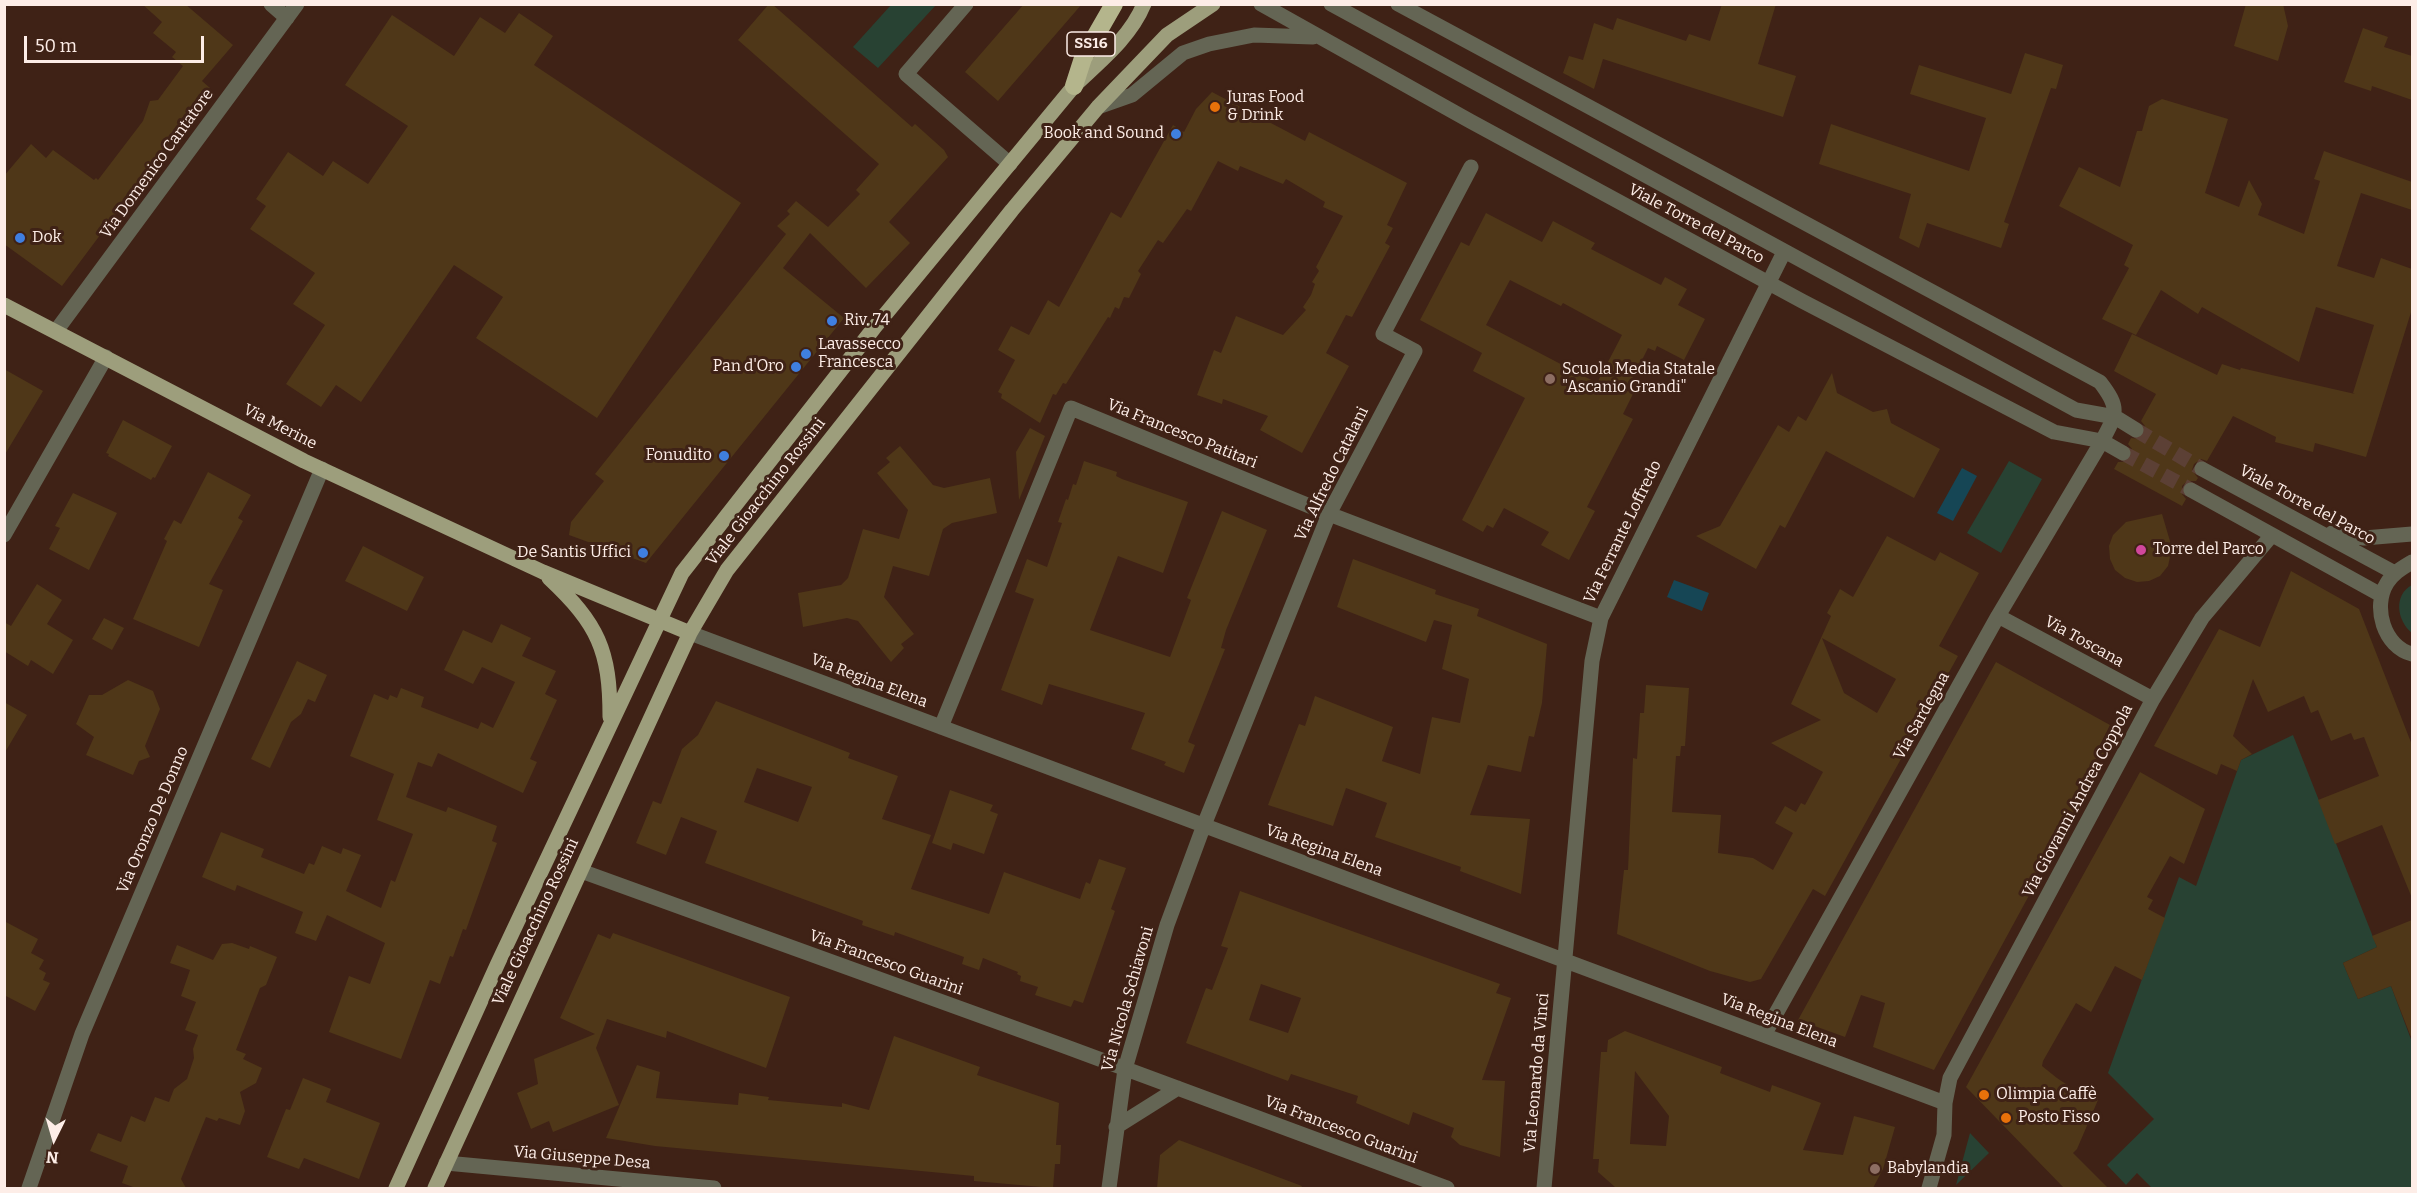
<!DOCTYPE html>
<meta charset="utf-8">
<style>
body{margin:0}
#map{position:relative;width:2417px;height:1193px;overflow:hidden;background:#3f2216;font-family:Bitter,serif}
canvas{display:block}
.frame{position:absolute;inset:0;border:6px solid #fdede7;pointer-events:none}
.north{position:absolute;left:24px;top:1109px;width:60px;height:60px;-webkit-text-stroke:4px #3f2216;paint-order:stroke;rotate:185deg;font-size:16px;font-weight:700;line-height:24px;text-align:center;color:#fdede7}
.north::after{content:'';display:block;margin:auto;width:21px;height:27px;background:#fdede7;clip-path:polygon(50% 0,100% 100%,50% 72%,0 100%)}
.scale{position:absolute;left:24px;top:36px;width:180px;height:27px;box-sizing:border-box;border:3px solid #fdede7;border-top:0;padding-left:8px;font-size:18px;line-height:21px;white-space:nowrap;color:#fdede7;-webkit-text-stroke:4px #3f2216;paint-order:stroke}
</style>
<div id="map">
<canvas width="2417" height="1193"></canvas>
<div class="frame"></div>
<div class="north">N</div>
<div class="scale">50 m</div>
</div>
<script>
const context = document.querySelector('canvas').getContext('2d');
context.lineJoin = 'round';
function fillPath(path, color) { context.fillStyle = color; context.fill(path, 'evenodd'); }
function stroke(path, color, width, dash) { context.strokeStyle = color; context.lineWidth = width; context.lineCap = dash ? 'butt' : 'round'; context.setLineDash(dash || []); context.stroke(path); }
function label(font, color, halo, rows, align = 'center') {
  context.font = font + ' Bitter,serif'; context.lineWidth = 6; context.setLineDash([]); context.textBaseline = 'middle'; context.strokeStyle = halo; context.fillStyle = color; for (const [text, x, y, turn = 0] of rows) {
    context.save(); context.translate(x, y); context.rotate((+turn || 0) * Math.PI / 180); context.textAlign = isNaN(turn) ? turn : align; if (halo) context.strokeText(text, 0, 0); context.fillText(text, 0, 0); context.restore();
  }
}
const green = new Path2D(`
 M891,5H936L878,68L853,47Z
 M2009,461L2042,479L2001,553L1967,533Z
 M2412,585V633C2397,621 2393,595 2412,585Z
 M2293,735L2377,947L2343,963L2358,999L2391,986L2412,1042V1188H2152L2137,1173L2126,1185L2107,1165L2154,1119L2108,1073L2179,877L2196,886L2241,760Z
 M1970,1133L1989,1153L1956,1185Z`);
const water = new Path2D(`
 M1962,468L1977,476L1953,521L1937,513Z
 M1674,580L1709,593L1702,611L1667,597Z`);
const building = new Path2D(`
 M142,4H185L233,45L202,81L210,88L62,286L4,244V176L31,144L46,158L53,150L94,180L96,178L98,180L143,121L150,101L158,100L183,66L172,57L176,52L153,33L162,22Z
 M769,4H772L912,127L915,124L944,150L948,157L889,222L910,243L866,288L810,233L783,268L844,318L646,563L569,535L571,522L604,481L595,474L786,234L777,226L790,214L787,211L796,201L828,227L860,194L856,190L879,164L738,40Z
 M1024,4H1082L998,101L965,72Z
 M1722,4H1776L1758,64L1796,76L1783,117L1603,59L1594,89L1563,73L1569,56L1583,60L1594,23L1613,30L1617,18L1686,41L1689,34L1710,41Z
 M2246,4H2283L2288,26L2278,61L2234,46Z
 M519,13L553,36L534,65L741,203L597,418L476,338L503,297L454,265L361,402L336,385L321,407L286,384L325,325L293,304L315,273L250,229L266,206L256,199L288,152L323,176L333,161L368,184L408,126L345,85L392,15L454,56L480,17L505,33Z
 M2363,28L2388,37L2384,47L2412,56V100L2372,86L2371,91L2344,82Z
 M2025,53L2063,65L2056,89L2051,88L2004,222L2009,224L2001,248L1927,223L1919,248L1899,238L1911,194L1819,164L1831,124L1969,171L1986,118L1910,94L1919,65L2011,94Z
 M1212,92L1305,141L1309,132L1407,183L1387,225L1393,228L1385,243L1390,246L1352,317L1346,315L1326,353L1349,366L1302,453L1260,430L1268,416L1223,399L1222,404L1197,395L1214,350L1221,353L1236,316L1283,335L1306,310L1303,307L1311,295L1315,284L1312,282L1319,271L1316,267L1343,216L1323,207L1325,202L1286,179L1283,184L1240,166L1238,171L1218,161L1191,211L1187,209L1163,243L1158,240L1138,271L1141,274L1129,298L1124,297L1119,309L1115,307L1110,318L1108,317L1066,384L1063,383L1056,395L1053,394L1040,423L1001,398L1002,394L998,392L1015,360L998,350L1011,326L1029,335L1048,300L1059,307L1111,212L1121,218L1173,125L1184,132L1196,109Z
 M2162,99L2228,119L2205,193L2239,207L2249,180L2262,204L2258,215L2304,234L2320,181L2314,179L2324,151L2412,182V210L2361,193L2337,266L2374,278L2381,258L2412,269V309L2366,457L2315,443L2313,452L2275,442L2276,437L2233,416L2207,461L2201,459L2194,464L2192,470L2198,478L2196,481H2187L2182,486V494L2186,499L2182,506L2114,469L2118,462H2127L2132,457V449L2128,444L2131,438L2140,439L2145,435V426L2141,421L2156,394L2114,371L2132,334L2217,375L2222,364L2240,370L2241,368L2355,394L2353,393L2374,325L2316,307L2299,362L2202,307L2198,314L2161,290L2136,335L2102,319L2129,268L2124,265L2133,245L2059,206L2079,167L2120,187L2137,131H2142L2149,106Z
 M1486,213L1542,242L1553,221L1595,243L1591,249L1661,285L1665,277L1687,289L1678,305L1705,319L1684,360L1657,346L1655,351L1648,348L1627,390L1633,394L1623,414L1633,419L1587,507L1595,511L1569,560L1541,545L1549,532L1504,508L1493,528L1487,525L1483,532L1462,520L1525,398L1473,371L1482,353L1420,320L1461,242L1469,246ZM1510,280L1561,306L1563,303L1622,335L1597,383L1486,325Z
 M4,369L43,391L4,456Z
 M1832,373L1837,393L1873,412L1887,409L1891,423L1940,449L1914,498L1826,451L1785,528L1780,525L1756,569L1696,536L1720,526L1778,425L1789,432L1798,416L1806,421Z
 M123,420L172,446L155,478L153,477L151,480L108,456L109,454L106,453Z
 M1030,428L1045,436L1019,500L1016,452Z
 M900,446L933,485L944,488L990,478L997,513L952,523L943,529L929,576L893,566L884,597L914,634L901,644L904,648L891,662L858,621L847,618L803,627L798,593L841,585L848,578L863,529L899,539L908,510L877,473L890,462L886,458Z
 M1084,461L1117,472L1116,476L1122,479L1188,502L1163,573L1118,556L1090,630L1170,657L1191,600L1187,598L1222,511L1267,530L1226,630L1221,648L1225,649L1188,742L1195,745L1184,773L1164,765L1166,762L1131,749L1145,713L1049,684L1042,705L1001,690L1034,599L1015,592L1027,559L1047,567L1062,523L1058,522L1066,499L1068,500L1073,484L1076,485Z
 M208,472L251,495L238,518L243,521L209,584L223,590L199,647L133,619L167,541L164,539L174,520L181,524Z
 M73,493L117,513L89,570L49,549L60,528L55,526Z
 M2162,514L2172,548L2168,566L2160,576L2149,581L2137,582L2125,578L2115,570L2110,559L2109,546L2113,535L2126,522Z
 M1887,536L1935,561L1940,552L1979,573L1939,646L1958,656L1825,896L1813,889L1761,979L1750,982L1710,971L1617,934L1624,870H1628L1633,758L1637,759L1640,713H1644L1646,685L1689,688L1685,746H1681L1680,756H1676L1672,812L1721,815L1718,853L1753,858L1773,870L1793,833L1775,823L1785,806L1796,812L1801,803L1805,805L1823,772L1771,743L1821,720L1791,704L1831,616L1827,613L1840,589L1853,597ZM1822,638L1896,679L1877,713L1844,693Z
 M363,546L424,577L407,611L345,581Z
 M1353,559L1436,590L1435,594L1479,609L1477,616L1547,644L1542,703L1534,737L1529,736L1521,772L1488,765L1470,815L1530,819L1521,894L1460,871L1461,867L1375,837L1387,803L1346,788L1333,826L1268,805L1299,724L1305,726L1315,696L1393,727L1382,761L1420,774L1432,717L1460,723L1469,679L1442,669L1452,625L1434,620L1426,642L1337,607Z
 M2291,571L2359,609L2412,745V898L2382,825L2335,844L2318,800L2379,776L2364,737L2354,740L2351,733L2331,741L2318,710L2311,713L2304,696L2268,712L2253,679L2233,736L2252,754L2241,760L2237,771L2221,764L2217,775L2154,746L2219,629L2260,647Z
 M37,584L62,600L47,624L73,640L53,674L31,660L28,666L4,651V622L11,626Z
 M104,618L124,628L112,650L92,639Z
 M501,624L531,638L522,656L556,671L545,694L557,700L530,759L537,762L523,793L438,753L432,767L418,762L406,797L446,812L448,807L497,826L492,841L497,843L466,930L463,929L453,957L450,956L440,984L430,980L401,1059L329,1032L349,976L370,984L385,943L327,915L316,941L295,933L303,912L237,885L235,891L202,877L221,832L264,849L261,857L304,874L309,863L314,865L322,846L341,854L343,848L361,855L346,891L381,908L391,880L395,882L413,834L377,820L394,774L350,756L374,694L388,700L390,695L397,698L401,688L424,697L421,707L478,729L481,722L493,728L515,682L482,667L473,684L444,670L463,630L492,643Z
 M297,661L327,675L315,702L308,699L301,714L291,722L270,768L251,759Z
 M1996,662L2110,725L2098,749L2106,754L1934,1070L1873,1047L1885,1003L1861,995L1845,1037L1798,1020Z
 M128,680L153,691L160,709L145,746L150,757L139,761L133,775L86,755L94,737L76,724L89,695H102Z
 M716,701L850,753L848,758L898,776L882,819L931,835L911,889L989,914L1004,872L1080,899L1086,882L1090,884L1099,859L1126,868L1111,909L1115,911L1083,1003L1074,1000L1071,1007L1035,995L1038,987L1020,981L1021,976L1017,974L1018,972L983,958L979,970L962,964L964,957L895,932L894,936L862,925L863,921L705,863L717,831L681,817L666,855L636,843L653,801L661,804L682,749L698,735ZM757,768L812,787L798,822L744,802Z
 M4,702L27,715L4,754Z
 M2140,772L2205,809L2184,864L2170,856L2147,897L2153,900L2148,909L2165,918L2142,980L2115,966L2091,1012L2076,1003L2043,1061L2042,1066L2057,1078L2081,1094L2083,1092L2098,1100L2077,1149L2073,1153L2108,1188H2064L1966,1087Z
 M950,790L993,805L990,811L998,814L984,854L953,843L951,850L932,843Z
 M1240,891L1500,984L1496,993L1511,998L1482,1080L1505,1081L1500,1157L1460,1145L1451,1137L1454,1128L1413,1112L1409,1125L1356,1103L1358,1096L1291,1074L1288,1081L1186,1043L1206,988L1212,990L1228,948L1221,946ZM1261,984L1301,998L1288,1033L1249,1020Z
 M2412,920V1037H2411L2391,986L2358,999L2343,963L2377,947L2372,936Z
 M4,921L38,939L31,953L44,960L39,969L46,973L43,980L50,983L35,1011L4,995Z
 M613,933L790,997L766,1068L667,1031L666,1038L607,1019L596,1048L619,1105L553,1132L549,1121L531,1129L517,1093L538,1084L534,1059L595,1034L560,1018L598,934L610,939Z
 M232,943L249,949L250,946L277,957L266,985L260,988L236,1050L246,1054L243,1059L262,1068L256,1083L240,1092L245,1111L240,1125L219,1118L217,1121L206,1117L181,1179L186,1188H136L122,1183L128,1166L90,1151L98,1133L121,1142L131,1116L145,1122L155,1097L169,1102L174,1089L187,1079L194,1058L193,1049L198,1035L185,1030L196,1002L181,996L190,970L170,963L177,945L213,960L222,944Z
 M1625,1031L1722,1067L1720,1073L1770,1092L1772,1085L1821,1103L1803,1150L1843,1155L1854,1116L1895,1127L1883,1169L1873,1188L1615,1187L1598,1172L1599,1159H1593L1601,1052H1607L1608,1040ZM1635,1071L1669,1116L1666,1146L1630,1144Z
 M894,1036L980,1067L977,1075L1059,1103L1056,1145H1061L1060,1164H1055L1053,1188L974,1181V1176L655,1146L606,1138L637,1065L660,1072L656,1098L738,1105L739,1093L769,1097L768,1100L842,1107V1103L869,1110Z
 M303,1078L331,1089L326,1102L380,1123L359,1179L304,1158L299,1169L267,1157L286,1109L290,1110Z
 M1179,1140L1302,1186L1301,1188H1157L1160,1155Z`);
const minorTunnel = new Path2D(`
 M2136,430L2202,469
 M2123,453L2191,490`);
const minor = new Path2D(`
 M271,4L287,18
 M966,4L906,74L1010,164
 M1261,4L1470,121L1802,301L2054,432L2102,441L2123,453
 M1331,4L2076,410L2115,417L2136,430
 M1398,4L2100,382C2120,408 2117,413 2102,441L1998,616L1764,1035
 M1098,107L1132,95L1183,53L1209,44L1254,35L1313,37
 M56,331L297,4
 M2202,469L2395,573
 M2191,490L2381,595
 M2332,533L2364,538L2412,534
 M4,535L106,357
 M2412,562C2402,568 2393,573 2387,583C2372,607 2384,647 2412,654
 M1998,616L2153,699
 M690,633L1945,1103
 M941,727L1071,408L1329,514L1601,618
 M581,871L1064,1046L1447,1188
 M1116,1127L1178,1088
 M446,1163L714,1188
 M29,1188L82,1034L322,469
 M1109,1188L1125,1069L1167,925L1204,825L1329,514L1415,351L1383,334L1471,167
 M1544,1188L1592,661L1601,618L1784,252
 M1929,1188L1944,1135L1945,1103L1950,1078L2153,699L2202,618L2272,535`);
const major = new Path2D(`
 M4,305L304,461L543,572L690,633
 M549,578C598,624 610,650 610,717
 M396,1188L498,963L682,573L874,328L1074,86C1099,62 1130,38 1144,4
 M435,1188L671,674L690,633L727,570L1012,210L1098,107L1167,35L1213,4`);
const highway = new Path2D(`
 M1074,86L1083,58L1114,4`);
const markers = [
 [1215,107,6,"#e8710a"],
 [1176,134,6,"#3f7fe0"],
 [20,238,6,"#3f7fe0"],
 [832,321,6,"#3f7fe0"],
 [806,354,6,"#3f7fe0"],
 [796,367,6,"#3f7fe0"],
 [1550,379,6,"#8d6e63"],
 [724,456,6,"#3f7fe0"],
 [2141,550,6,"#d1479c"],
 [643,553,6,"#3f7fe0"],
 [1984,1095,6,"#e8710a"],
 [2006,1118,6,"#e8710a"],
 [1875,1169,6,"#8d6e63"]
];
const shields = [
 [1091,44,48]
];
const shieldNames = [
 ["SS16",1091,44]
];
const poiNames = [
 ["Juras Food",1227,98],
 ["& Drink",1227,116],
 ["Book and Sound",1164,134,"right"],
 ["Dok",32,238],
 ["Riv. 74",844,321],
 ["Lavassecco",818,345],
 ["Francesca",818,363],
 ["Pan d'Oro",784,367,"right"],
 ["Scuola Media Statale",1562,370],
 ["\"Ascanio Grandi\"",1562,388],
 ["Fonudito",712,456,"right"],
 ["Torre del Parco",2153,550],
 ["De Santis Uffici",631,553,"right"],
 ["Olimpia Caffè",1996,1095],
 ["Posto Fisso",2018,1118],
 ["Babylandia",1887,1169]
];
const streetNames = [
 ["Via Domenico Cantatore",157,164,-54],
 ["Viale Torre del Parco",1696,224,28],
 ["Via Merine",280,427,27],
 ["Via Francesco Patitari",1182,434,22],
 ["Via Alfredo Catalani",1332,474,-64],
 ["Viale Gioacchino Rossini",766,492,-52],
 ["Viale Torre del Parco",2307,505,28],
 ["Via Ferrante Loffredo",1623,532,-64],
 ["Via Toscana",2084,642,29],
 ["Via Regina Elena",869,681,21],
 ["Via Sardegna",1922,716,-61],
 ["Via Giovanni Andrea Coppola",2078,801,-62],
 ["Via Oronzo De Donno",153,820,-67],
 ["Via Regina Elena",1324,851,20],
 ["Viale Gioacchino Rossini",536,922,-65],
 ["Via Francesco Guarini",886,963,20],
 ["Via Nicola Schiavoni",1128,999,-74],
 ["Via Regina Elena",1779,1021,21],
 ["Via Leonardo da Vinci",1537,1073,-85],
 ["Via Francesco Guarini",1341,1130,21],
 ["Via Giuseppe Desa",582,1158,5]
];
fillPath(green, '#284233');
fillPath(water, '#164655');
fillPath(building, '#4f3718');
stroke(minorTunnel, '#5c4035', 15, [15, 8]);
stroke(minor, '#646554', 15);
stroke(major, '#9d9e7c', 15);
stroke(highway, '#b4b58c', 18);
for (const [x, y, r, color] of markers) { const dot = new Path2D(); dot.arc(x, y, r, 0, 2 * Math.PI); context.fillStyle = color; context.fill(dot); stroke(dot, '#3f2216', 2); }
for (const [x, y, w] of shields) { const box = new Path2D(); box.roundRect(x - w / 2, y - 12, w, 24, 4.5); context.fillStyle = '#3f2216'; context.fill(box); stroke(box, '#fdede7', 1.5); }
label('bold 15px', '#fdede7', null, shieldNames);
label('16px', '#fdede7', '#3f2216', poiNames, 'left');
label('16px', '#fdede7', '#3f2216', streetNames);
</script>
